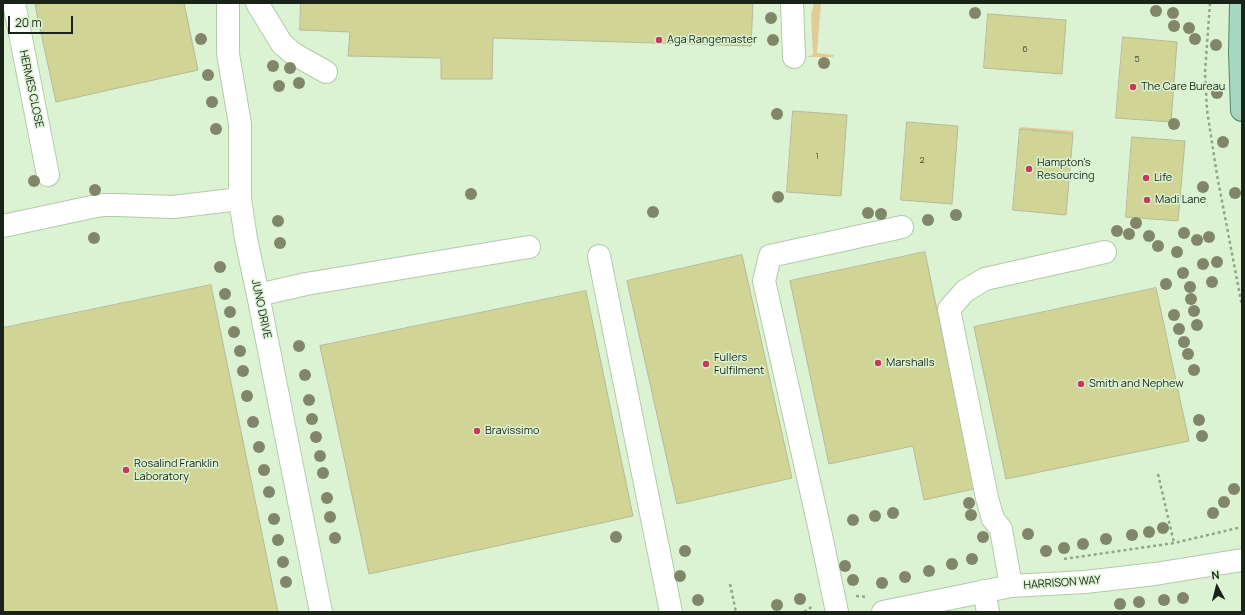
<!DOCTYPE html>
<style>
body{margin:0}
#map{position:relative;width:1245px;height:615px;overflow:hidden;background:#dbf3d3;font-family:Manrope,sans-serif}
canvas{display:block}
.frame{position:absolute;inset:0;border:4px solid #1a2317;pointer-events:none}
.north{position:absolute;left:1197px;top:567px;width:40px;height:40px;-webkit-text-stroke:3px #dbf3d3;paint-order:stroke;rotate:353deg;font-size:11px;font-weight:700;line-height:16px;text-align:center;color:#1a2317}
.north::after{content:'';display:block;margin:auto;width:14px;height:18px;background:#1a2317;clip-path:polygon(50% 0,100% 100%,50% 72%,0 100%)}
.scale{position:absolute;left:8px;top:16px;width:65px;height:18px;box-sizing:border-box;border:2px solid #1a2317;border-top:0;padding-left:5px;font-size:12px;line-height:14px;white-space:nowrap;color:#1a2317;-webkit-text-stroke:3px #dbf3d3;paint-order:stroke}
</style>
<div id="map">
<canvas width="1245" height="615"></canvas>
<div class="frame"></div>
<div class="north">N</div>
<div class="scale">20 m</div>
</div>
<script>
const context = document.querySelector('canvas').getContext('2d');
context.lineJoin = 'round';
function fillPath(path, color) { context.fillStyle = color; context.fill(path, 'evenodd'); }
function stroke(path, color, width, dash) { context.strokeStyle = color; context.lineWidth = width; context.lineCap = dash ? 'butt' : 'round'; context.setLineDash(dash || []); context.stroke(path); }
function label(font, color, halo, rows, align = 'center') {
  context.font = font + ' Manrope,sans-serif'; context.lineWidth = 3; context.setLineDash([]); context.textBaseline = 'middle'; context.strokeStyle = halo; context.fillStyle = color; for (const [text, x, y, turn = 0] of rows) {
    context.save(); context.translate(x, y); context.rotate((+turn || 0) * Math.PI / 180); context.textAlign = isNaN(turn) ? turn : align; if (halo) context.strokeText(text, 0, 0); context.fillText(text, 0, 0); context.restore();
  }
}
const green = new Path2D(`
 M814,3H821L817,53L834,55L833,57H806L813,55L811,15Z
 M1020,127L1074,131L1073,134L1020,129Z`);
const building = new Path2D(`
 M43,3H184L198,70L56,102L35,5Z
 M301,3H753L751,46L493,38L492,79H441V58L348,56L350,32L300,30Z
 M988,14L1066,20L1062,74L984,68Z
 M1123,37L1177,42L1171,122L1116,118Z
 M793,111L847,115L841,196L787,192Z
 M907,122L958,126L952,204L901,200Z
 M1020,129L1073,134L1066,215L1013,210Z
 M1132,137L1185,141L1178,221L1126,217Z
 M925,252L974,489L924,500L913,446L829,464L790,281Z
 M742,255L792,478L677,504L627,281Z
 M211,285L278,612H3V328Z
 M1156,288L1189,441L1006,479L974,327Z
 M586,291L633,516L369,574L320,346Z`);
const path = new Path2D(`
 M1210,3L1205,72L1207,110L1217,175L1242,306
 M1158,474L1174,543
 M1064,559L1174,543L1242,527
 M730,584L736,612
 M856,596L867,597
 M804,612L813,606`);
const minor = new Path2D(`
 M14,3L48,175
 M228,3V54L240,124V199L246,239L258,295L321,612
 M257,3L282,44L294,54L326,72
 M792,3L794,57
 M3,226L87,208L103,205H117L173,207L240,199
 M599,256L671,612
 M258,295L306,284L529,247
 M1011,586L1001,529L993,519L987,498L949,309L965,291L985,279L1105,252
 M984,591L988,612
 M837,612L819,526L764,281L770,256L902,227
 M883,612L1011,586L1085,582L1155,574L1242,560`);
const major = new Path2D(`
 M1241,3L1240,52L1242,110`);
const trees = [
 [1156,11],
 [975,13],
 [1173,13],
 [771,18],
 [1174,26],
 [1189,28],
 [201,39],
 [1195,39],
 [773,40],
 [1216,45],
 [824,63],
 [273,66],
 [290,68],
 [208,75],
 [299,83],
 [279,86],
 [1217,93],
 [212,102],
 [777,114],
 [1174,124],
 [216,129],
 [1223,142],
 [34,181],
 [1203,187],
 [95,190],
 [1235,193],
 [471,194],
 [778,197],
 [653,212],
 [868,213],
 [881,214],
 [956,215],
 [928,220],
 [278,221],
 [1136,223],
 [1117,231],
 [1184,233],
 [1129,234],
 [1149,236],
 [1209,237],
 [94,238],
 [1197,240],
 [280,243],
 [1158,246],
 [1177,252],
 [1217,262],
 [1203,264],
 [220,267],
 [1183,273],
 [1212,282],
 [1166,284],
 [1190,287],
 [225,294],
 [1191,299],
 [1194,311],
 [230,312],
 [1174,315],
 [1197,325],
 [1179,329],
 [234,332],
 [1184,342],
 [299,346],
 [240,351],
 [1188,354],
 [1194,370],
 [243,371],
 [305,375],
 [247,396],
 [309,400],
 [312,419],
 [1199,420],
 [253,422],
 [1202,436],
 [316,437],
 [259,447],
 [320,456],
 [264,470],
 [323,473],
 [1234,489],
 [269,492],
 [327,498],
 [1224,502],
 [969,503],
 [893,513],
 [1213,513],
 [971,515],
 [875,516],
 [330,517],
 [274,519],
 [853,520],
 [1163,528],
 [1149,532],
 [1028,534],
 [1132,535],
 [616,537],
 [983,537],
 [335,538],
 [1106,539],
 [278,540],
 [1083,544],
 [1064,548],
 [685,551],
 [1046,551],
 [972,559],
 [283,562],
 [952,564],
 [845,566],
 [929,571],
 [680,576],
 [905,577],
 [853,580],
 [286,582],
 [882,583],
 [1183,598],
 [800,599],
 [698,600],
 [1164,600],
 [1139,602],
 [1120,604],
 [777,605]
];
const markers = [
 [659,40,4,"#c8395b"],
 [1133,87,4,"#c8395b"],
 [1029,169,4,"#c8395b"],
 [1146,178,4,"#c8395b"],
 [1147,200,4,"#c8395b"],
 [878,363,4,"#c8395b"],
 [706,364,4,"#c8395b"],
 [1081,384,4,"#c8395b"],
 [477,431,4,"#c8395b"],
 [126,470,4,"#c8395b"]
];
const numberNames = [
 ["6",1025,49],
 ["5",1137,59],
 ["1",817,156],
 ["2",922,160]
];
const poiNames = [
 ["Aga Rangemaster",667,40],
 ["The Care Bureau",1141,87],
 ["Hampton's",1037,163],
 ["Resourcing",1037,176],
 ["Life",1154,178],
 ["Madi Lane",1155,200],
 ["Fullers",714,358],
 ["Fulfilment",714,371],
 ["Marshalls",886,363],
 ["Smith and Nephew",1089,384],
 ["Bravissimo",485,431],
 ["Rosalind Franklin",134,464],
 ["Laboratory",134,477]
];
const streetNames = [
 ["HERMES CLOSE",31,89,78],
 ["JUNO DRIVE",261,309,78],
 ["HARRISON WAY",1062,583,-4]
];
fillPath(green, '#e2cb97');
fillPath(building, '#d0d595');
stroke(building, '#b6ba96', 1);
stroke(minor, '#b3caab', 24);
stroke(major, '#51876b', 24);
stroke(path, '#92a48b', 2.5, [3, 3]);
stroke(minor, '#fff', 22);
stroke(major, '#a8d7c1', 22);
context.fillStyle = '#828669';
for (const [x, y] of trees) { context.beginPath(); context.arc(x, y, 6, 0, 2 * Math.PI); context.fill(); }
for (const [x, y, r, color] of markers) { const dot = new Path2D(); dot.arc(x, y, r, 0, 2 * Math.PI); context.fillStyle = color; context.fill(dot); stroke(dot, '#dbf3d3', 1.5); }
label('9px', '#485036', null, numberNames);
label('11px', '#1a2317', '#dbf3d3', poiNames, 'left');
label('11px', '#1a2317', '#dbf3d3', streetNames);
</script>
